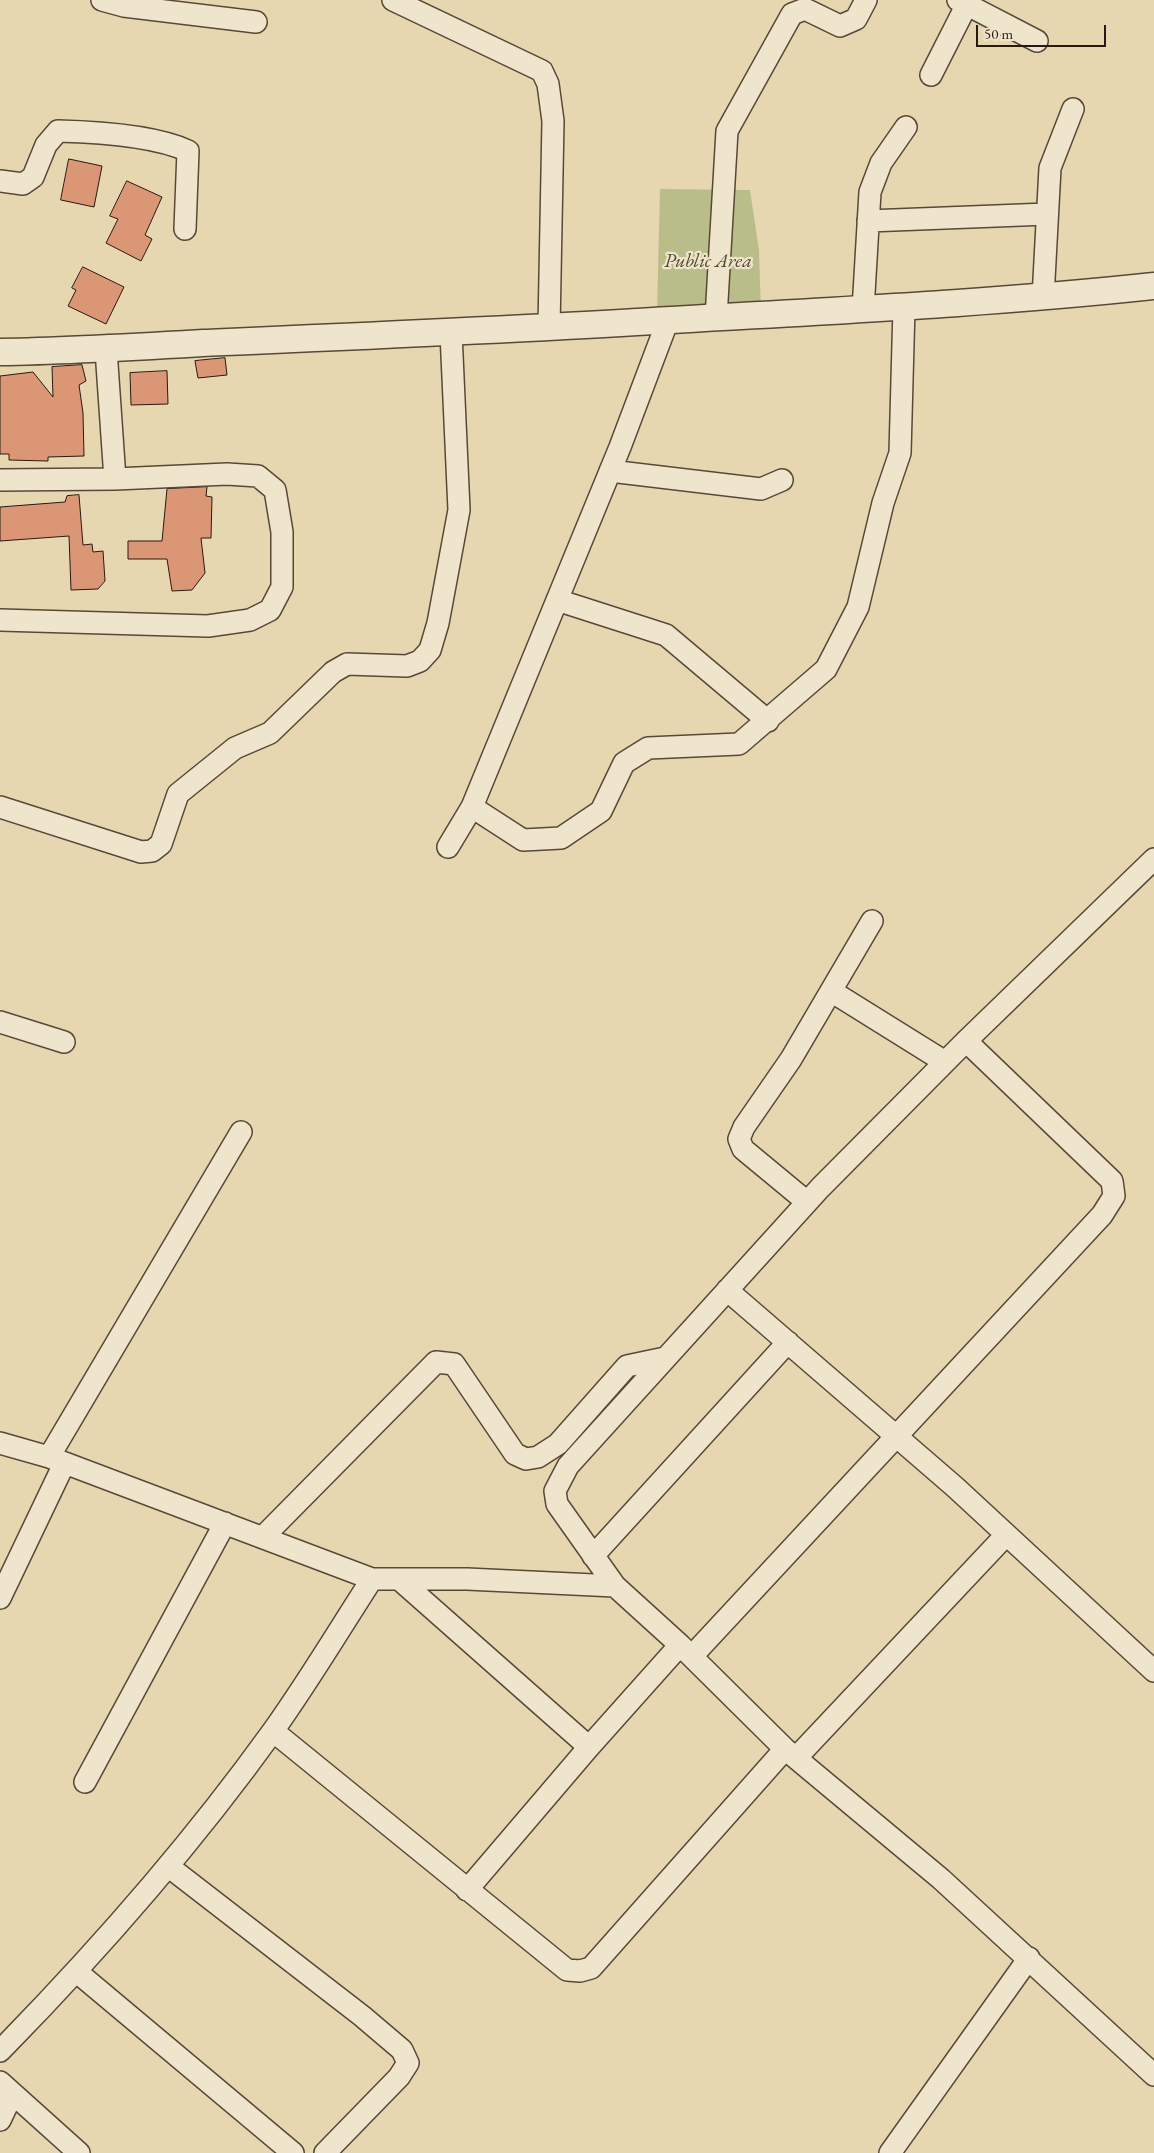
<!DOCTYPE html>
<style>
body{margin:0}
#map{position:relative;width:1154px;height:2153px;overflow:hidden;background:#e7d7b1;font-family:"EB Garamond",serif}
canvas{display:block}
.scale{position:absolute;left:976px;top:25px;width:130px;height:22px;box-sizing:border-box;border:2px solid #291910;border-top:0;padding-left:6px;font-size:15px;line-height:18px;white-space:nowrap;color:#291910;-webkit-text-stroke:4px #efe5cc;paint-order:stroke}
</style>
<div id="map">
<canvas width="1154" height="2153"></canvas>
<div class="scale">50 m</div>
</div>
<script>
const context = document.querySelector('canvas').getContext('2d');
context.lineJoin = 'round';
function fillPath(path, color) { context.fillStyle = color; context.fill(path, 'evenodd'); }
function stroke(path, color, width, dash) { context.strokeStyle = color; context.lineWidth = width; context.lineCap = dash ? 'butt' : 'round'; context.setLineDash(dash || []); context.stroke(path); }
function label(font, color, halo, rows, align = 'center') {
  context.font = font + ' "EB Garamond",serif'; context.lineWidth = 4.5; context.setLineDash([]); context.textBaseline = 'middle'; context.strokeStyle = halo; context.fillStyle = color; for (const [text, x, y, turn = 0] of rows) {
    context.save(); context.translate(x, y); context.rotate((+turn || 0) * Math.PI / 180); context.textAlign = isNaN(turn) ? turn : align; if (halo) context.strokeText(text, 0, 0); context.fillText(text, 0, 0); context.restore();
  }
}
const green = new Path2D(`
 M660,189L750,190L759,250L761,313H657Z`);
const building = new Path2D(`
 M69,159L102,166L94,207L61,200Z
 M127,181L162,197L145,235L152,239L141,261L106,243L118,219L110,216Z
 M83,267L124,287L106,324L68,306L76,290L72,288Z
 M225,358L227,375L198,378L195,361Z
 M82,365L86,381L79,385L83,413L84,456L48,457V461L9,460V454H0V376L33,372L53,397L52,367Z
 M167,371L168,404L131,405L130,373Z
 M207,487L206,496L212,497L211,538H201L205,573L192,590L172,591L167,559H128V541H162L167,489Z
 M79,495L83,545L92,544L93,552L103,551L105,581L98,589L71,590L69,536L0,541V507L65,502L67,496Z`);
const minor = new Path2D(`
 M102,0L124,6L256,22
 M393,0L542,71L548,84L553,121L549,327
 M958,0L1037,41
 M931,75L967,4
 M0,181L23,184L33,177L46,145L58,131C96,132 154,135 188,151L185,229
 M868,221L1047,214
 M1043,298L1050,168L1073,109
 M863,310L870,192L881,163L906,127
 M716,318L727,131L792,14L805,9L840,26L856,19L866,0
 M106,350L115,479
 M610,471L761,489L782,480
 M0,480L115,479L227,474L258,476L275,490L282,532V587L270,610L250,620L208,626L0,620
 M557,600L666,635L768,721
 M0,807L141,852L152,851L161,844L178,794L235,748L270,733L333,672L347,664L407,666L420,661L430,650L438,623L459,510L451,333
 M472,807L523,840L561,838L601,811L624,763L648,748L739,744L826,669L858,607L883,503L900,453L904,307
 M448,847L472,807L620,447L668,320
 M1154,859L966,1041L820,1188L568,1466L555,1491L557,1504L615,1586L680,1645L785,1749L941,1879L1154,2075
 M831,991L945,1062
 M0,1022L64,1042
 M807,1202L743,1149L739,1139L744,1127L791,1059L872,921
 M727,1290L955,1487L1154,1671
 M0,1443L49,1457L372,1579H467L615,1586
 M49,1457L241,1132
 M263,1537L436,1362L454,1364L515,1454L526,1459L538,1457L558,1444L627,1366L665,1358
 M593,1556L788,1342
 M400,1580L589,1747
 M0,1598L64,1464
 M692,1656L1102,1215L1114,1196L1112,1181L966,1041
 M273,1731L567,1970L580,1971L591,1968L785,1749
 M796,1758L1006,1535
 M85,1782L225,1523
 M168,1866L362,2016L402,2050L408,2063L399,2077L325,2153
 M467,1890L589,1747L680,1645
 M77,1972L293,2153
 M0,2051C97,1952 191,1845 273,1731C308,1682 339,1630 372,1579
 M0,2082L79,2153
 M0,2120L12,2095
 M890,2153L1029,1958`);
const tertiary = new Path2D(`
 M0,352C68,351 135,347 203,343C342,337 482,331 621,323C799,312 977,305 1154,286`);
const parkNames = [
 ["Public Area",708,262]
];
fillPath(green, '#b9bd89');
fillPath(building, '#db9676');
stroke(building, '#291910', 1);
stroke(minor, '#584838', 24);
stroke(tertiary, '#584838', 29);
stroke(minor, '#efe5cc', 21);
stroke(tertiary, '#efe5cc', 26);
label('italic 20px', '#544a34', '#efe5cc', parkNames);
</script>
